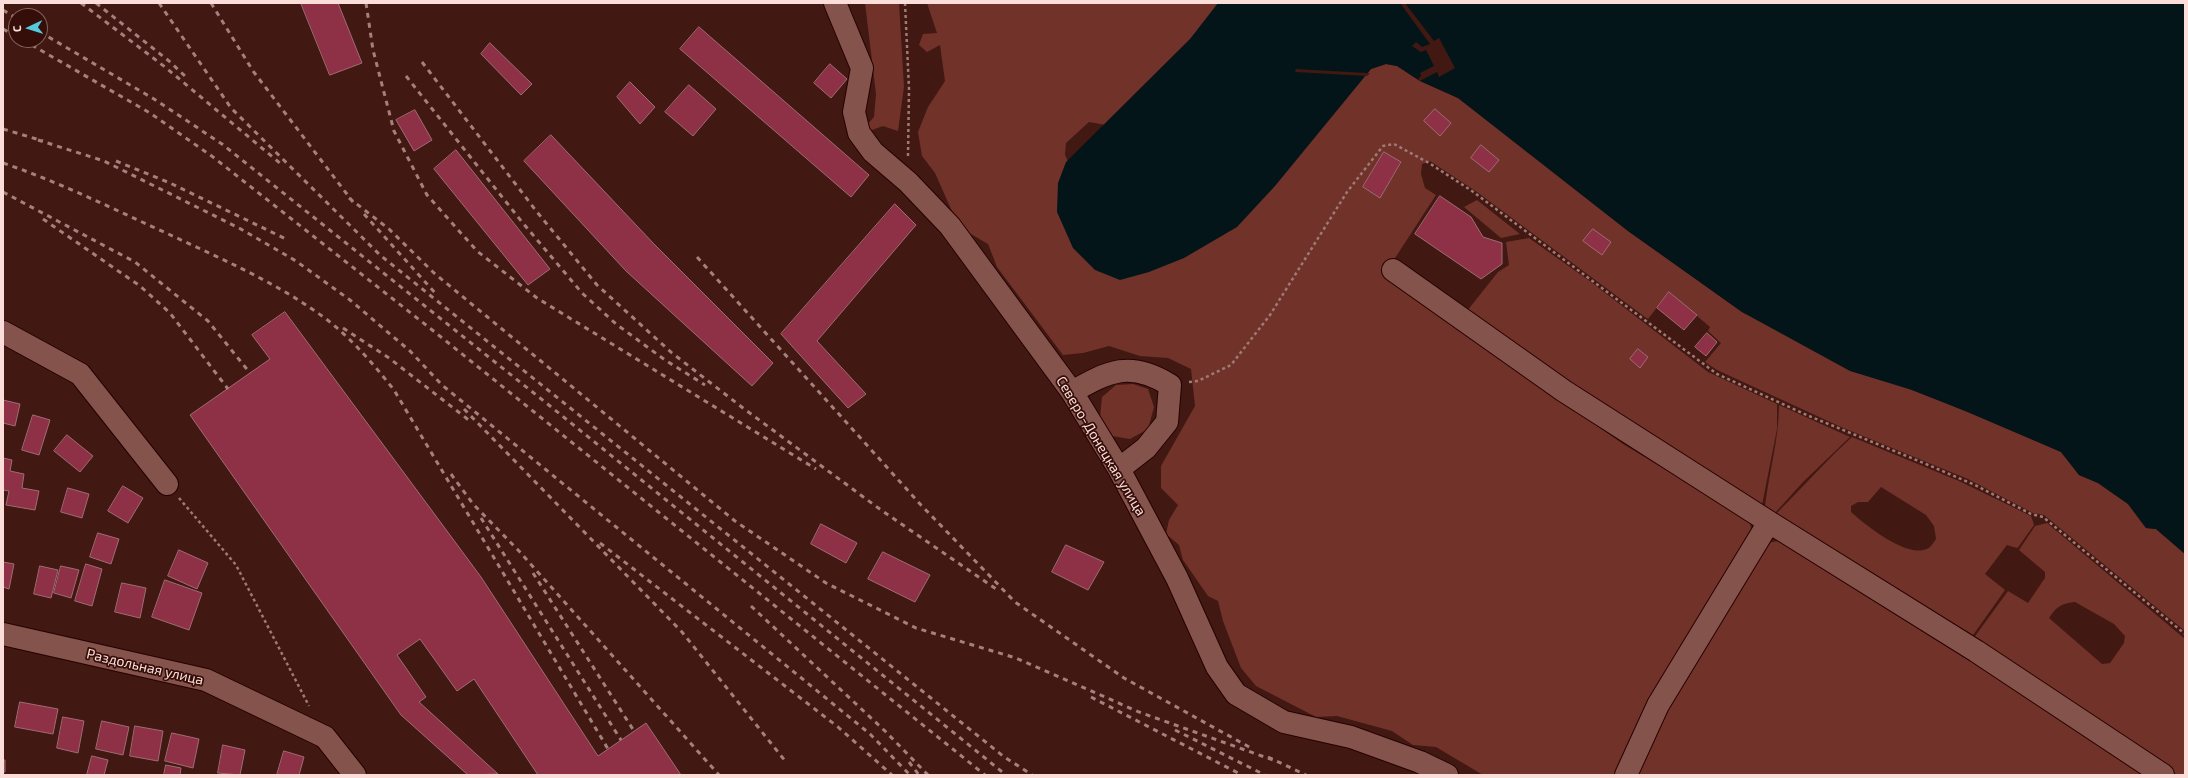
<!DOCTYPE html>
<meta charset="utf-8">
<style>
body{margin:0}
#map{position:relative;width:2188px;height:778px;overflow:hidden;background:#421813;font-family:"Exo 2",sans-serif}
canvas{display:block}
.frame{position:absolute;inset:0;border:4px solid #fbded9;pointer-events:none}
.north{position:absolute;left:8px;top:8px;width:40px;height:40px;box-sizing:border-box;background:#360e09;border:1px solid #85615c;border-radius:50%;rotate:266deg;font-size:11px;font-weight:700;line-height:16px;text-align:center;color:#fbded9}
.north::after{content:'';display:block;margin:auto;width:14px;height:18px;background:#54cadd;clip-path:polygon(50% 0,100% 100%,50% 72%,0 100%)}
</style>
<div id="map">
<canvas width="2188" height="778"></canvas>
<div class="frame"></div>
<div class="north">С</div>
</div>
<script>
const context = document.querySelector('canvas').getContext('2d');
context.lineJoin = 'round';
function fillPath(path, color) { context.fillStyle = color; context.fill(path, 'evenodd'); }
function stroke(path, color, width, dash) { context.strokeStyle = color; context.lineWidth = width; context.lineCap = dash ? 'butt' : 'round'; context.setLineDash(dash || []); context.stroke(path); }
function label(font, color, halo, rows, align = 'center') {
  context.font = font + ' "Exo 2",sans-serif'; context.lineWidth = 3.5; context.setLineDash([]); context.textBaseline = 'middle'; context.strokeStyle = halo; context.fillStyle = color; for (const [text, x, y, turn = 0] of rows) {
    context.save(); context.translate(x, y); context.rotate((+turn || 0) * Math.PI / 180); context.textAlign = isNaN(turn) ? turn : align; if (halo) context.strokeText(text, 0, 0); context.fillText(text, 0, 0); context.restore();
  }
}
const green = new Path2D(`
 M865,3H899L904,87L898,131L883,126L872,130L866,126L874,117L876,94Z
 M927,3H1231L1106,125L1089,122L1066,143L1065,155L1072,170L1317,118L1371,69L1386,64L1397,66L1420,81L1458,98L1628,231L1742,312L1912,390L1990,420L2061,452L2079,475L2098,483L2128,504L2146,528L2156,529L2185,554V631L2044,515L2033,513L1968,479L1841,427L1717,370L1705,362L1721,343L1708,331L1710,327L1669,292L1648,319L1645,317L1477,192L1430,161L1422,164L1421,174L1425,188L1436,195L1384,275L1623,444L1703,492L1750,523L1752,533L1615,775H1483L1436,747L1413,745L1392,731L1337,716L1316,717L1256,686L1241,668L1223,621L1218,601L1208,596L1183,560L1179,545L1166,534L1169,520L1178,505L1161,488V466L1195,406L1191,369L1168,358L1140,356L1109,346L1083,353L1063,355L997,267L988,244L959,227L935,173L922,156L918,132L928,107L945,81L940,45L927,52L919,45L923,34L937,33ZM1384,152L1401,163L1380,198L1363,187Z
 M1477,200L1520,234L1501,238L1464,207Z
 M1529,238L1591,282L1708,372L1777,404V429L1762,505L1609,408L1467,311L1498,272L1509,265L1506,242Z
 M1133,384L1148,389L1154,407L1148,429L1130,439L1112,436L1100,418L1102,397L1116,385Z
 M1779,405L1850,437L1803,482L1775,513L1765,506C1769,472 1779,439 1779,405Z
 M1852,437L1959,481L2031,516L2034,525L2019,546L2017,548L2007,545L1985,574L2005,590L1971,638L1776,514L1835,453ZM1881,487L1926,515L1934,526L1936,539C1932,545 1930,549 1923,550C1903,555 1864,524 1851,512V506L1858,502H1868Z
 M2047,523L2185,639V775H2177L1973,639L2008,591L2028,603L2045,578V572L2019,550L2035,526ZM2075,602L2114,624L2125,636L2124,643L2110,663L2102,664L2049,618C2056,607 2062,603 2075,602Z
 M1778,541L1790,544L2152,775H1634L1659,722L1767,543Z`);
const water = new Path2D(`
 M1218,3H2185V554L2156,529L2146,528L2128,504L2098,483L2079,475L2061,452L1965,411L1912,390L1850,371L1742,312L1628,231L1458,98L1420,81L1397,66L1386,64L1371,69L1275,186L1237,227L1184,258L1149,272L1120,280L1095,270L1073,248L1057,212L1058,183L1066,162L1190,39Z`);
const pier = new Path2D(`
 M1400,3H1405L1434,41L1439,38L1455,68L1439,77L1437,72L1420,81L1418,79L1421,76L1420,73L1434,66L1426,50L1421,52L1412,46L1416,42L1422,47L1430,44Z
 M1296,69L1367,73H1370L1367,76L1295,72Z`);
const building = new Path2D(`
 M301,3H338L362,63L330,75Z
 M699,27L869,175L851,197L680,49Z
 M490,43L532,84L521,95L481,54Z
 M830,64L847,79L831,98L814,83Z
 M630,82L655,107L640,124L617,97Z
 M689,85L716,109L693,136L665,112Z
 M1435,109L1451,123L1440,136L1424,121Z
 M415,110L432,140L414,151L396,120Z
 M551,135L654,244L773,363L752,386L626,271L524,161Z
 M1481,145L1499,160L1489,172L1471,158Z
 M456,150L550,269L528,285L434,169Z
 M1384,152L1401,162L1380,198L1363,187Z
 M1440,196L1471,217L1483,237L1502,243V264L1481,279L1415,234Z
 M895,204L916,225L817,341L866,394L848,408L781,334Z
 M1593,229L1611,242L1602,255L1583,241Z
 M1669,292L1697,315L1684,330L1657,308Z
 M285,312L481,577L598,756L646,723L681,775H538L474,679L457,691L420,639L397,655L426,697L419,702L498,774L468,775L401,715L190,415L270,359L252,335Z
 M1707,333L1717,342L1706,356L1695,347Z
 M1638,349L1648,357L1640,368L1630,359Z
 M3,400L20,404L15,426L3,423Z
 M33,415L50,420L39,455L22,450Z
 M67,435L93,456L80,472L54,451Z
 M3,458L12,460L10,471L24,474L22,488L39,491L35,510L6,505L9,491L3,490Z
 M123,486L143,498L128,523L108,511Z
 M68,488L89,494L82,518L61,512Z
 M821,524L857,543L846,563L811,544Z
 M98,533L119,539L111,564L90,557Z
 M1066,545L1104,562L1088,590L1052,572Z
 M179,550L208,563L197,589L168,576Z
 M883,552L930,575L915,602L868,579Z
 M3,562L14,564L9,589L3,587Z
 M86,564L102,569L92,606L75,601Z
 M40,566L58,570L51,598L34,594Z
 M61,566L79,570L71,598L54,593Z
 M165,580L202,593L189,630L152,617Z
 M122,583L146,588L140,618L115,612Z
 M20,702L58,709L53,734L15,727Z
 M63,717L84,721L78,753L57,748Z
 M102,721L129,727L123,755L96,749Z
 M135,726L163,731L158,761L130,756Z
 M172,733L199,739L193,768L165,761Z
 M223,745L245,750L240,775L218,773Z
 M284,751L304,757L299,775H277Z
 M92,756L108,760L104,775H87Z
 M3,760H5V772H3Z
 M166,765L181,768L180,775H164Z`);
const path = new Path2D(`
 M905,3L909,89L908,156
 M1189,382L1198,381L1231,365L1270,315L1347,192L1383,146L1394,144L1429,163L1472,191L1717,374L1809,416L1926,464L1975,485L2031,514L2043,517L2185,634
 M179,498L236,565L309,706`);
const minor = new Path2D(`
 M835,3L862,68L854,112L859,133L873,152L908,182L950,226L1072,392L1119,469L1177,578L1217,667L1236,694L1284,722L1351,737L1420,762L1447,775
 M1393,270L1564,391L1769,522L1976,651L2163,775
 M3,332L80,374L167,484
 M1072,392C1109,371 1130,360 1170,385L1167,422L1146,448L1119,469
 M3,634L206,680L325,737L355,775
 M1626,775L1658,705L1769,522`);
const rail = new Path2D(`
 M81,3L165,67L281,164
 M96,3L169,61L186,77
 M159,3L231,108L380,255L1003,756L1032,775
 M211,3L253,71L353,202
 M366,3L373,50L394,131L427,195L477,251L537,298L816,469
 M3,10L16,18
 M3,29L16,36
 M40,32L154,99L222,144L550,406L1006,775
 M23,40L150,113L213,157L431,329L985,775
 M422,62L537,212L597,285L672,353L743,408L881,510L999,591
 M406,76L522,222L582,293L616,324L665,360L705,385
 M3,129L43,141
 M38,140L104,161L239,228L296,261L350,300L410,351L442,385L870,734L910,775
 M116,161L170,183L286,239
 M3,163C59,182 111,208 164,232C215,256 269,279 315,311C346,332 371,361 394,390L608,749
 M3,192L135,262L208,321L250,373
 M349,198L389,229L434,273L735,521L826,583L916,628L1016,658L1139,712L1273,760
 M364,214L436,294
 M43,219L140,286L170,313L228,389
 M697,257L921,505L1015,602L1124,678L1251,748
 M343,328L389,358L470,421
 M464,409L682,632L786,762
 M451,474L473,504L519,551L719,775
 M481,518L621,740
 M600,543L838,727L892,775
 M533,573L634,731
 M751,606L885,731L928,775
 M1091,697L1242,775
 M1175,730L1265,775
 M1268,757L1306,775
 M909,762L919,775`);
const streetNames = [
 ["Северо-Донецкая улица",1101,446,59],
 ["Раздольная улица",145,667,13]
];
fillPath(green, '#713229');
fillPath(water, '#031518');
fillPath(pier, '#421813');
fillPath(building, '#8e3046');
stroke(building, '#9f6c73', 1);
stroke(minor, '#260101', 24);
stroke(path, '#9e7b76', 2.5, [3, 3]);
stroke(minor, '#84544c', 22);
stroke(rail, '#a4817c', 3, [5, 5]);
label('14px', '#fbded9', '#360e09', streetNames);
</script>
